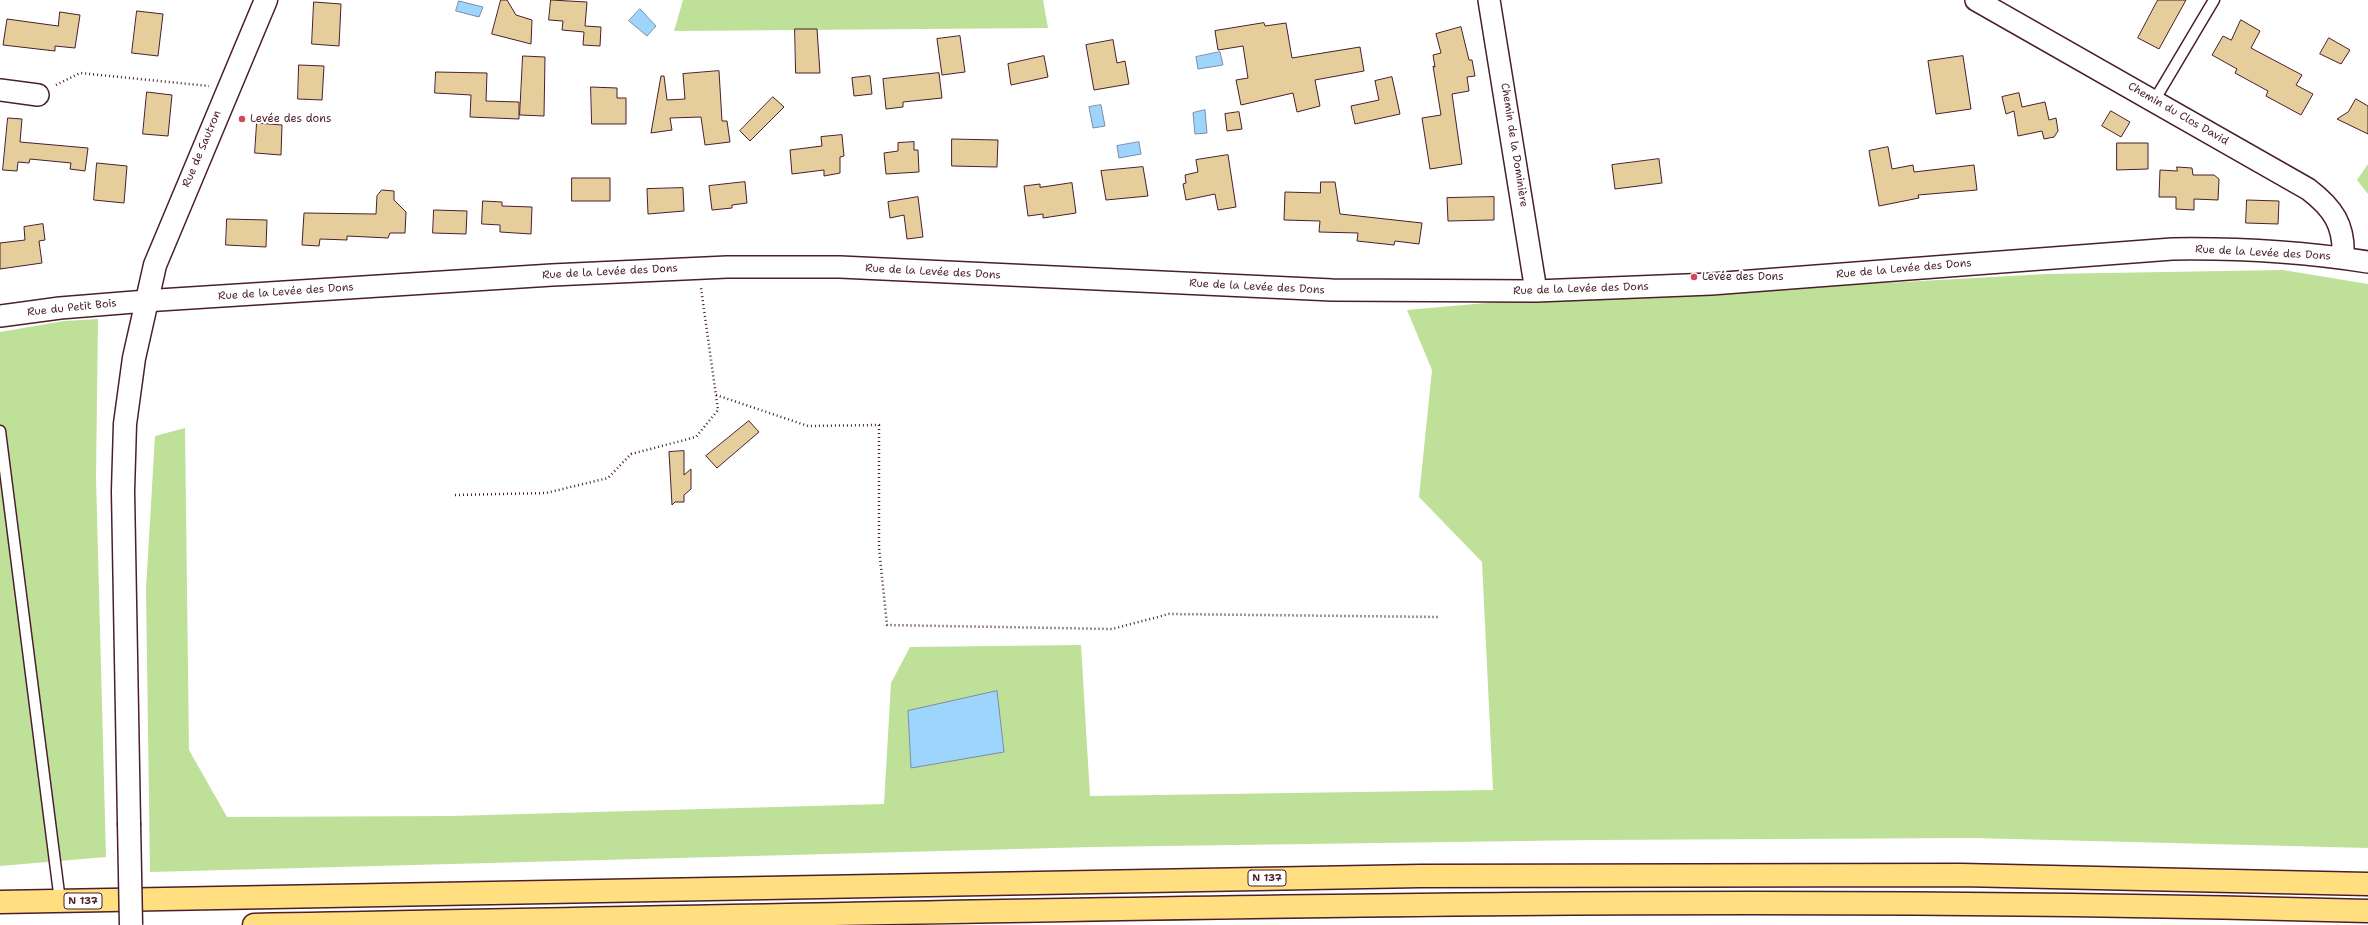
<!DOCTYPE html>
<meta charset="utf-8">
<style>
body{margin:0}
canvas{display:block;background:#fff}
</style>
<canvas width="2368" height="925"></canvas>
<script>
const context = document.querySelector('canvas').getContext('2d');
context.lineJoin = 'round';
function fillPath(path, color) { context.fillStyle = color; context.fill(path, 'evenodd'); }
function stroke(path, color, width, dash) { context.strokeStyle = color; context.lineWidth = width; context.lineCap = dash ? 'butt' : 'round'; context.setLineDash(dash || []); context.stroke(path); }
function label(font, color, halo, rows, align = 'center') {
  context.font = font + ' "Shantell Sans",sans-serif'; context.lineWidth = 4; context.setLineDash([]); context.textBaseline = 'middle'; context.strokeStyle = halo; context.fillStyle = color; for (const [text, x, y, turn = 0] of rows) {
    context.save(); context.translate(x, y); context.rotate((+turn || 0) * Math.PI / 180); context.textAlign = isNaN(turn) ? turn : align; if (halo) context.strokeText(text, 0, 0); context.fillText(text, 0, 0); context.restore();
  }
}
const green = new Path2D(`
 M683,0H1043L1048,28L674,31Z
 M2368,164V194L2357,180Z
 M2283,270L2368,284V848L1973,838L1594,840L1092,847L150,872L146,589L155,436L185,428L189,750L227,817L451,816L884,804L891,683L910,647L1081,645L1090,796L1493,790L1482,562L1419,497L1432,370L1407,310L1520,300L1618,298L2046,274Z
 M98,319L96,477L106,857L0,866V332L64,321Z`);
const water = new Path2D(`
 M459,1L483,7L479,17L456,11Z
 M640,9L656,26L647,36L629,21Z
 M1220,52L1223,65L1198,69L1196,57Z
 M1101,105L1105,126L1093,128L1089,107Z
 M1205,110L1207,133L1195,134L1193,113Z
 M1139,142L1141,154L1119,158L1117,146Z
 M997,691L1004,752L911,768L908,711Z`);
const building = new Path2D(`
 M501,0H507L516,15L532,20L531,44L492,34Z
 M551,0L587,2L585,26L601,27L600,46L583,45L584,32L562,30L563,21L549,20Z
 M2158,0H2186L2159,49L2138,38Z
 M314,2L341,4L339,46L312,44Z
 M137,11L163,14L158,56L132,53Z
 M60,12L80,15L75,48L55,46V51L3,45L7,19L58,26Z
 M2241,20L2260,31L2251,48L2302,75L2296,85L2313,94L2301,115L2266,96L2268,91L2235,73L2237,69L2212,55L2223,36L2231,40Z
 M1264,23L1265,26L1286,23L1292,58L1360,47L1364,71L1315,80L1320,106L1297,112L1293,93L1241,105L1236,80L1248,78L1243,46L1218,50L1215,31Z
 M1461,27L1469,60H1472L1475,76L1467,77L1469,91L1452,94L1462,164L1430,169L1422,118L1441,115L1433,66L1435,67L1433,55L1441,53L1436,34Z
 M795,29H817L820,73H796Z
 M960,36L965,72L942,75L937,39Z
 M2329,38L2350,50L2341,64L2320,54Z
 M1113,40L1117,63L1125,61L1129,84L1094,90L1086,45Z
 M523,56L545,57L544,116L520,115Z
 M1044,56L1048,77L1011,85L1008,64Z
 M1963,56L1971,109L1936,114L1928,61Z
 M299,65L324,66L322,100L298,99Z
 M719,71L722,121H727L730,142L705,145L701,117L670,118L672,130L651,133L661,76H664L667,100L685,99L683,74Z
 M436,72L487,73L486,101L519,102V119L470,117L471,95L435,93Z
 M939,73L942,98L903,102V107L886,109L883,79Z
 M870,76L872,94L854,96L852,78Z
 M1392,77L1400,114L1355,124L1351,106L1379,100L1375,81Z
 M591,87L617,88V98H626V124H592Z
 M147,92L172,95L168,136L143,134Z
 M2019,93L2022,107L2045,102L2049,120L2056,118L2058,131L2054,137L2044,139L2042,131L2018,136L2014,111L2006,114L2002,97Z
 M773,97L784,107L750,141L740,131Z
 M2356,99L2368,106V134L2337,119L2348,112Z
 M2111,111L2130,122L2121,137L2102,126Z
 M1239,112L1242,129L1227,131L1225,114Z
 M8,118L22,119L20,142L88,148L85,171L70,169L71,163L30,159L29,163L18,162L17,171L3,170Z
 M257,123L282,125L281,155L255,153Z
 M842,135L844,156L840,157V173L824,176V170L792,174L790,150L822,146L821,137Z
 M952,139L998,140L997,167L952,166Z
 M914,142V150H918L919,172L886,174L884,153L898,151V143Z
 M2117,143H2148V169L2117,170Z
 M1888,147L1892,169L1913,165L1914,172L1974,165L1977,190L1918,195L1919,198L1879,206L1869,151Z
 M1228,155L1236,207L1218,210L1215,194L1186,200L1183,184L1186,183L1185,175L1198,172L1196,160Z
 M1659,159L1662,183L1615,189L1612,165Z
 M97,163L127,166L124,203L94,200Z
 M1143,167L1148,196L1106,200L1101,171Z
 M2177,167L2192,168L2193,175H2214L2219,179L2218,200L2194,199V210L2176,209V197H2159L2160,170L2177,171Z
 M572,178H610V201H572Z
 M745,182L747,203L732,205V208L712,210L709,186Z
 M1321,182H1335L1340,214L1422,223L1419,244L1395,241L1394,245L1357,241L1358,233L1319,232L1320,221L1284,220L1285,192L1320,193Z
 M1072,183L1076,213L1043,218V214L1028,216L1024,186L1040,184V187Z
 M683,188L684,211L648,214L647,189Z
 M382,190L394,191V200L406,212L405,233H390L388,238L347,236V240L320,239L319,246L302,245L304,213L376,214L377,196Z
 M918,197L923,237L907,239L904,215L890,218L888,202Z
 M1494,197V220L1448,221L1447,198Z
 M2247,200L2279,201L2278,224L2246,223Z
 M483,201L502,202V206L532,207L531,234L500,232V225L482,224Z
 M434,210L467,211L466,234L433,233Z
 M227,219L267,220L266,247L226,245Z
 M43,224L45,240L39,241L42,263L0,269V243L25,240L24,227Z
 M749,421L759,432L717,468L706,456Z
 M684,451V475L691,469V489L684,495V502H675L672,505L669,452Z`);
const path = new Path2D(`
 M56,85L80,73L209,86
 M716,395L808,426L879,425V548L887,625L1112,629L1169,614L1440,617
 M455,495L546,493L608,478L631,454L696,437L718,410L701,288`);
const lane = new Path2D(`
 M2154,101L2214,0
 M0,431L60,901`);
const street = new Path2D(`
 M1489,0L1536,291
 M1976,0L2308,189C2333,208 2345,225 2343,258
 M0,90L38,95
 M0,316L60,308L159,300L552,275L727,267H840L1332,290L1536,291L1711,284L2172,249C2238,248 2303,252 2368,262`);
const secondary = new Path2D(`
 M129,823L123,491L125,424L134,358L155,265L266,0`);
const highway = new Path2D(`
 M0,902L1420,876L1961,875L2368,884
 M254,925C959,913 1663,891 2368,911`);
const secondaryBridge = new Path2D(`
 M129,823L131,925`);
const markers = [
 [242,119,4,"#d1495b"],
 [1694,277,4,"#d1495b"]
];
const shields = [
 [1267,878,38],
 [83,901,38]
];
const shieldNames = [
 ["N 137",1267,878],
 ["N 137",83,901]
];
const streetNames = [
 ["Chemin du Clos David",2178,114,30],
 ["Chemin de la Dominière",1514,145,81],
 ["Rue de Sautron",202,149,-67],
 ["Rue de la Levée des Dons",2263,253,3],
 ["Rue de la Levée des Dons",1904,269,-5],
 ["Rue de la Levée des Dons",610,272,-3],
 ["Rue de la Levée des Dons",933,272,3],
 ["Rue de la Levée des Dons",1257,287,3],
 ["Rue de la Levée des Dons",1581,289,-2],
 ["Rue de la Levée des Dons",286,292,-4],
 ["Rue du Petit Bois",72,308,-6]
];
const poiNames = [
 ["Levée des dons",250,119],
 ["Levée des Dons",1702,277]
];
fillPath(green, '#bfe099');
fillPath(water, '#9ed5fd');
stroke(water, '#7c8ca9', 1);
fillPath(building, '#e6cd9c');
stroke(building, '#4a1f2b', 1);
stroke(lane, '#4a1f2b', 13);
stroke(street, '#4a1f2b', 24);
stroke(secondary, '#4a1f2b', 25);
stroke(highway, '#4a1f2b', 25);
stroke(path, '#4a1f2b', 2.5, [1, 3]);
stroke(lane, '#fff', 10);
stroke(street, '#fff', 21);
stroke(secondary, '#fff', 22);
stroke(highway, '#ffdf80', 22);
stroke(secondaryBridge, '#4a1f2b', 25, []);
stroke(secondaryBridge, '#fff', 22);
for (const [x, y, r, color] of markers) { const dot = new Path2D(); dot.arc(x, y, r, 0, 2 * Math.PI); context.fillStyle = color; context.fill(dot); stroke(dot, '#fff', 1.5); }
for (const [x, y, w] of shields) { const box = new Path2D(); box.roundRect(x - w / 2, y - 8, w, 16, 3); context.fillStyle = '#fff'; context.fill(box); stroke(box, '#4a1f2b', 1); }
label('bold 10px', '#4a1f2b', null, shieldNames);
label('11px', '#4a1f2b', '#fff', streetNames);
label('11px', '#4a1f2b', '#fff', poiNames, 'left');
</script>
